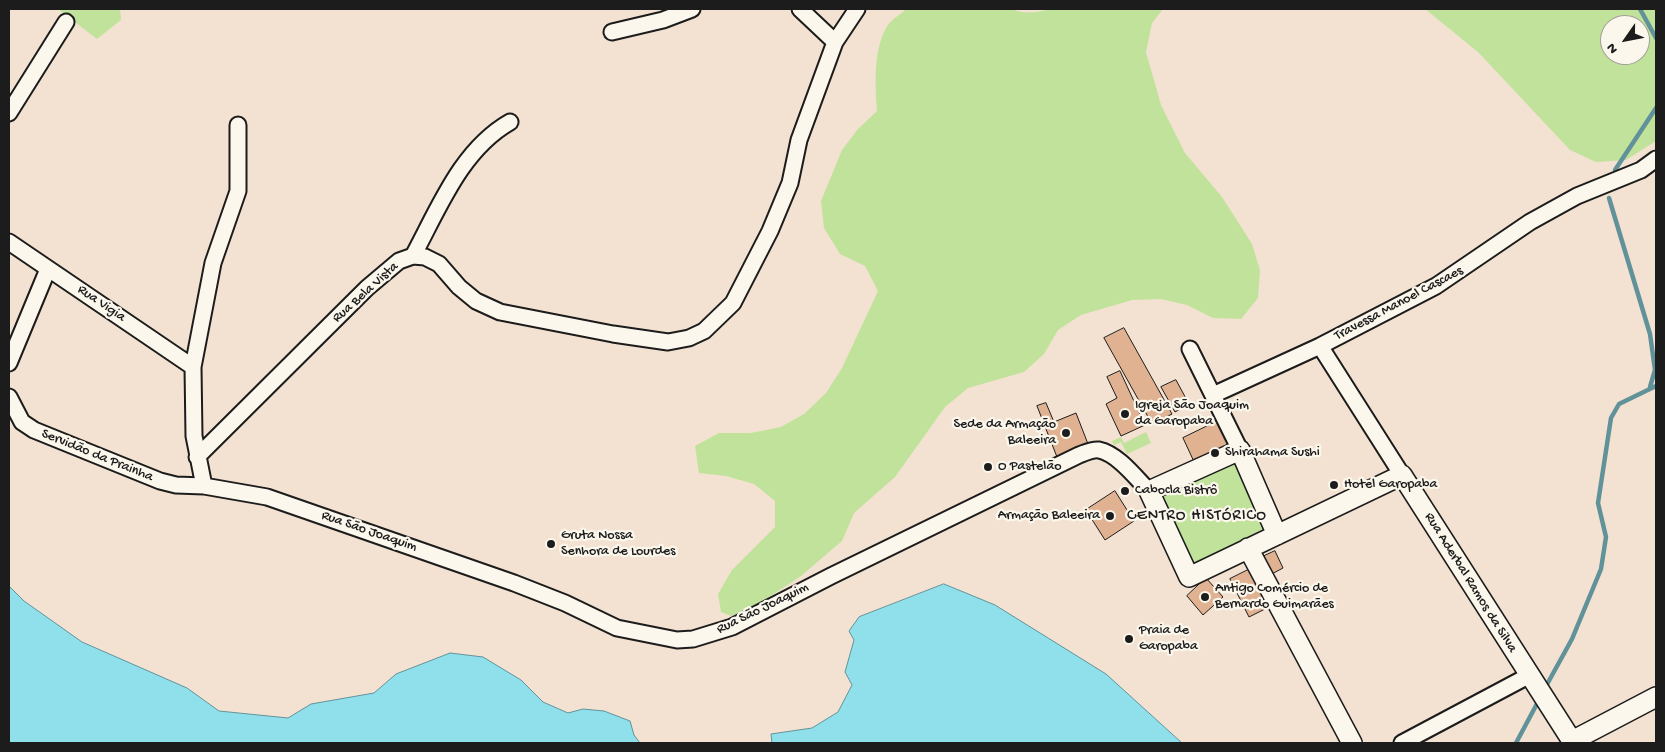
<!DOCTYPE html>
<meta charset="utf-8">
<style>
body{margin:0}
#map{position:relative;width:1665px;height:752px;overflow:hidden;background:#f3e2d1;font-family:"Gochi Hand",sans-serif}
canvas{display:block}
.frame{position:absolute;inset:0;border:10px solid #1c1c1c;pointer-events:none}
.north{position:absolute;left:1600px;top:15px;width:50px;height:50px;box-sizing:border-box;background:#fbf7ec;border:1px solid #a29f99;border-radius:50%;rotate:237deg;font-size:14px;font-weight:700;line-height:20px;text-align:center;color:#1c1c1c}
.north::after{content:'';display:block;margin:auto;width:18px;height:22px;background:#1c1c1c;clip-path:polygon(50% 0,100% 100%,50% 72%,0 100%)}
</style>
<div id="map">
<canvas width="1665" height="752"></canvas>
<div class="frame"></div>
<div class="north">N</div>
</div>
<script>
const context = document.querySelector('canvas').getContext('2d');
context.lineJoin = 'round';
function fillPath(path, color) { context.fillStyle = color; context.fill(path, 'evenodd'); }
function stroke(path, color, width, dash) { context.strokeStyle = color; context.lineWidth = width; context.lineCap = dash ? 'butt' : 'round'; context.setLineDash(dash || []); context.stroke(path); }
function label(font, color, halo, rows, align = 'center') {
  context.font = font + ' "Gochi Hand",sans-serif'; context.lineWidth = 4.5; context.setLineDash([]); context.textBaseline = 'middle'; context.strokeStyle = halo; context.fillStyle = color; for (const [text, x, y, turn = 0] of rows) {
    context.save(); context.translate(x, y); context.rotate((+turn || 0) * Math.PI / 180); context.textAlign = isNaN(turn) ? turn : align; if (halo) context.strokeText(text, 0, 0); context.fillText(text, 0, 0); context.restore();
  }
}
const green = new Path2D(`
 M58,9H120L121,20L97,39Z
 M906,9H1012C1020,14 1040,13 1048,9H1163L1152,23L1146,52L1161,105L1185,153L1222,197L1252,244L1260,270L1258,298L1241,319L1213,318L1187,305L1161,299L1132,300L1081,315L1058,330L1044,354L1024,372L968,388L945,407L895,477L854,513L842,541L801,576L757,605L731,616L721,612L718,594L732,570L775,527V501L754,484L726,476L699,473L695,446L719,433H751L781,427L804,414L826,393L842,368L878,291L865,266L840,254L824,228L821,201L842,150L858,129L877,111C875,86 873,47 888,25C892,19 901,14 906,9Z
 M1425,9H1656V141L1626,160L1596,162L1570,150L1478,52ZM1610,25H1640V55H1610Z
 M1146,432L1151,443L1127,454L1121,442L1114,445L1112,441L1121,437L1124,443Z
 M1237,460L1270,534L1195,568L1159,494Z`);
const water = new Path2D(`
 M944,584L995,605L1106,674L1182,743H772L771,734L812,728L838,712L852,685L845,672L854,640L849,631L859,617Z
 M9,586L24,601L82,642L187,688L219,711L288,718L311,704L374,693L396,674L450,653L483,657L521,680L543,702L568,713L583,709L604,711L630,721L634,735L640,743H9Z`);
const stream = new Path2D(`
 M1640,9L1656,38
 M1615,170L1656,108
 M1609,198L1650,334L1655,370L1650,387
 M1545,688L1572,639L1601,569L1606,537L1598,503L1611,418L1619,404L1656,386
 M1516,743L1539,700`);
const building = new Path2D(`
 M1124,328L1172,414L1152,424L1104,338Z
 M1120,371L1145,425L1121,436L1106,404L1117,398L1107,377Z
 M1176,380L1189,404L1175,412L1161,387Z
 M1046,403L1054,422L1076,413L1088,444L1057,457L1037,406Z
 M1218,421L1231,450L1196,466L1183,438Z
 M1115,491L1134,521L1105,540L1086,510Z
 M1275,551L1283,568L1268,576L1260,558Z
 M1250,569L1269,607L1249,617L1230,579Z
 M1206,578L1223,597L1203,615L1187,596Z`);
const minor = new Path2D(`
 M800,9L835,42
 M612,32L663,20L692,9
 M9,113L66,22
 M9,242L193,367
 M413,256C439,208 461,150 510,122
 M1320,346L1402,475
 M1190,349L1240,450
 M9,363L48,269
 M1213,395L1320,346L1436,286L1530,222L1577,196L1641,170L1656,159
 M9,397L22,422L34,430L160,481L176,485L204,486L267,497L514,583L565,603L617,628L677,640L693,639L732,627L831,576L1079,455C1085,453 1092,449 1099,450C1118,454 1136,478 1149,491
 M197,457L367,288L399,261L413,256L425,257L439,264L459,287L476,301L500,312L613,334L668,342L689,338L704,331L733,303L770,231L790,183L799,140L835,42L857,9
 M204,486L194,436L193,367L213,263L238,191V125
 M1402,743L1530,675`);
const tertiary = new Path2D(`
 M1277,535L1240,450L1149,491L1189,577L1402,475L1572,741L1656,697
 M1248,548L1352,743`);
const markers = [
 [1125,414,5,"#1c1c1c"],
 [1066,433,5,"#1c1c1c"],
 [1215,453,5,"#1c1c1c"],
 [988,467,5,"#1c1c1c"],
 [1334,485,5,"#1c1c1c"],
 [1125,491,5,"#1c1c1c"],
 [1110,516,5,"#1c1c1c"],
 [551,544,5,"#1c1c1c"],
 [1205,597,5,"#1c1c1c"],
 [1129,639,5,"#1c1c1c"]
];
const streetNames = [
 ["Rua Bela Vista",366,293,-42],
 ["Rua Vigia",101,304,34],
 ["Travessa Manoel Cascaes",1399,304,-28],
 ["Servidão da Prainha",97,456,22],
 ["Rua São Joaquim",369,532,19],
 ["Rua Aderbal Ramos da Silva",1470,583,58],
 ["Rua São Joaquim",763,609,-26]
];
const poiNames = [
 ["Igreja São Joaquim",1135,406],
 ["da Garopaba",1135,422],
 ["Sede da Armação",1056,425,"right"],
 ["Baleeira",1056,441,"right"],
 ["Shirahama Sushi",1225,453],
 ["O Pastelão",998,467],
 ["Hotel Garopaba",1344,485],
 ["Cabocla Bistrô",1135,491],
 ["Armação Baleeira",1100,516,"right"],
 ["Gruta Nossa",561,536],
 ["Senhora de Lourdes",561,552],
 ["Antigo Comércio de",1215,589],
 ["Bernardo Guimarães",1215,605],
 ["Praia de",1139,631],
 ["Garopaba",1139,647]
];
const quarterNames = [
 ["CENTRO HISTÓRICO",1197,517]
];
fillPath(green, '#c1e29b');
fillPath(water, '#90e0ec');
stroke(water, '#629299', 1);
stroke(stream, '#629299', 4.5);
fillPath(building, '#e0b291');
stroke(building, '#1c1c1c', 1);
stroke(minor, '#1c1c1c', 19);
stroke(tertiary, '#1c1c1c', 22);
stroke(minor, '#fbf7ec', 15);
stroke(tertiary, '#fbf7ec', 19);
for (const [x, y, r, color] of markers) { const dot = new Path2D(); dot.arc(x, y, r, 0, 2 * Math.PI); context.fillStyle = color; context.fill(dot); stroke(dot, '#fbf7ec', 2); }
label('14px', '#1c1c1c', '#fbf7ec', streetNames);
label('14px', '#1c1c1c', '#fbf7ec', poiNames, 'left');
context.letterSpacing = '1px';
label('16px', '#1c1c1c', '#fbf7ec', quarterNames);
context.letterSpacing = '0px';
</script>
